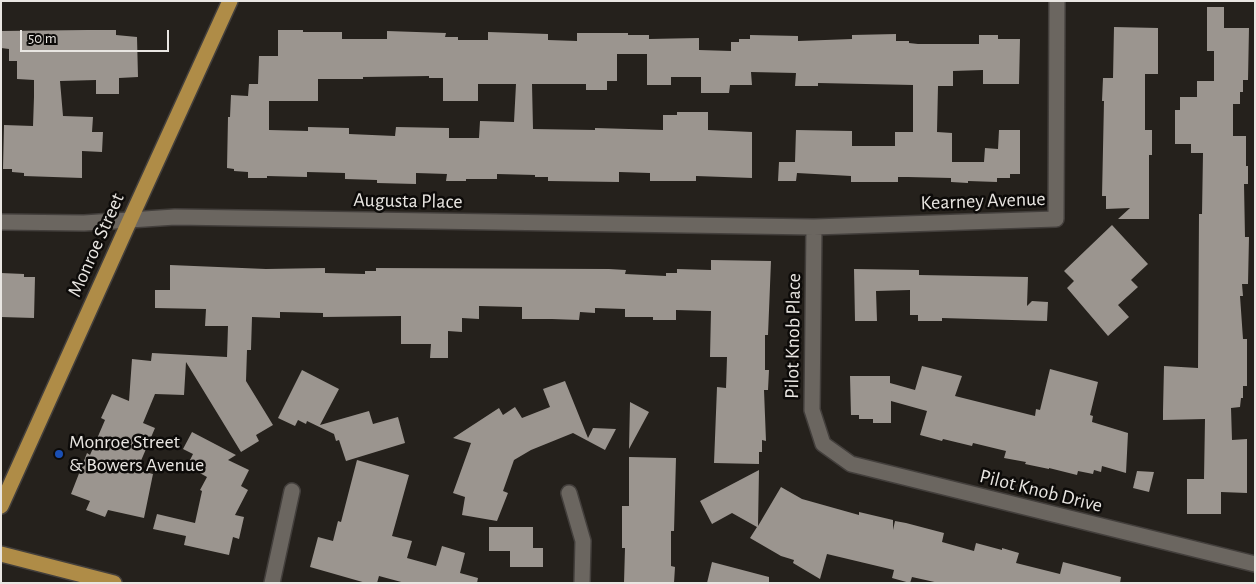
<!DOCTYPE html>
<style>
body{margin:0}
#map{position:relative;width:1256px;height:584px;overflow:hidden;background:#25211c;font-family:"Alegreya Sans",sans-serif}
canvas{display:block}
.frame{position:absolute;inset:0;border:2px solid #e9e6e2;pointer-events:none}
.scale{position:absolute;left:20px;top:30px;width:149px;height:22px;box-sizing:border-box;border:2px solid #e9e6e2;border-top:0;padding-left:6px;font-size:15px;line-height:18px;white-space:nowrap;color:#e9e6e2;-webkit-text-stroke:4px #0d0b09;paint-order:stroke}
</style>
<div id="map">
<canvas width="1256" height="584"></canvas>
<div class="frame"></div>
<div class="scale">50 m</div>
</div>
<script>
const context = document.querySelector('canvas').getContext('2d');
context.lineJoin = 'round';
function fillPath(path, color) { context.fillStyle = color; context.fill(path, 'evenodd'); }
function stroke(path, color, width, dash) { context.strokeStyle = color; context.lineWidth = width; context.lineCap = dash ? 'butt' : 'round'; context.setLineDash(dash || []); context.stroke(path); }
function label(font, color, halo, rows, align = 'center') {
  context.font = font + ' "Alegreya Sans",sans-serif'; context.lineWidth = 5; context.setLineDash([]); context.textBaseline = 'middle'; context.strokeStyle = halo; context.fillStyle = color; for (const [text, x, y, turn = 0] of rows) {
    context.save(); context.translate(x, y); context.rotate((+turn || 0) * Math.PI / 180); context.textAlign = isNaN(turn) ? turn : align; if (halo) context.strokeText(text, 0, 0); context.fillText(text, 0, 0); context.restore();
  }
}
const building = new Path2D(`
 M1207,7H1224V28H1249L1248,80H1243V92H1240V104H1233V136H1246V166H1248V184H1244L1245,237H1249L1248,284H1242L1243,296H1240L1243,339H1247V386H1243V398H1241L1240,407L1231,408L1232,440L1247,439V493L1221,492V514H1187V479H1204L1205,419L1163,420V411L1164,366L1198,368L1199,214H1202L1203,153H1191V144H1175V110H1180V97H1197V81H1214V51H1207Z
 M1114,27L1158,28V74H1145V130H1152V155H1149V219H1118L1130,208L1106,209V196H1102L1104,101H1102L1103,78H1113Z
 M87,30H116V35L137,37L138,77L119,78V94H96V80L60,81L63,116L93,117L92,132H103L102,152L82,151V178L24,176V173L12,172V169H3L4,125L33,126L34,97V80L17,79V61H9V49L1,48V31Z
 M278,30H303V32H342V39H387V31L446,33L445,37H458V40H488V32L548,34V40L577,41V33H628V35H649V39L699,38V50L731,51V42H739V39H750V35L798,36V41L852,39V35L896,34V41H909V43L918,44H979V35H998V39H1020L1019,84H983V70L953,71V86H938L937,132L952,133V162H984L985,148L998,149L999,130H1020V174H1010V178H997V182L968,181V183L951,182V178L908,177H898V182H851V176L797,173L796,181H778L779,162H795L796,130L852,131V146H895V132H913V85L818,83V86H795L796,73L751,72L752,85H730L729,93H701V77H671V85H647V54H617V81H607V90H586V84H532L533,129L595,130V128L663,130V115H677V112H708V130L752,132V178L696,176V181H650V173L619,172V182L548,181V177H535V175L497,174V179H466V181H446L447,174L416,173V184L377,183V180L345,179V173L307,172V177L267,176V178H248V172L234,171V169L227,168L228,117H230L231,95L248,96L249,84H258L259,56H278ZM429,76V78H443V101H478V84H516L514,122L480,121L479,138H449V128L396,127L395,136L349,134V128L308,127V131L269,130V101H318V79H363V77Z
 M1112,225L1148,264L1131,280L1138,287L1118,305L1129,317L1108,336L1067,288L1074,281L1064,271Z
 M711,260L771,261L768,335H765V370H769L768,390H764L766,441L762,440V452H759V464L714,463L717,387L726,388L727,357H710L711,311L676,310V320H653V317H625V309L595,308V313L580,312L579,320L552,319H522V307L479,306V319L462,318V332L448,331V358H430L431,344H401V316L323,317V313L280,312V318L252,317L251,350H247L246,381L273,425L256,435L259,441L241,452L186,362L184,395L155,394L143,423L155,428L137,470L153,474L144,518L108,510L105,517L86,510L90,501L71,494L87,453L90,455L105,420L101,418L112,394L129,401L132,359L151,361L152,353L227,357L228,326H205L206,309L155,308V290H170V265L266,269L325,268V273L365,274V271H376V268L609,269L626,270L625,274L666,276V273H677V269L711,270Z
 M854,269L919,270V275L1028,277L1027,306L1032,301L1048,302L1047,321L942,318V321H918V315H910V290L876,291L877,321H855Z
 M1,273L24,274V277H35L34,318L1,317Z
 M922,366L962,376L955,396L1035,416L1036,409L1040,410L1050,369L1098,382L1090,415L1093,416L1092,422L1128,433L1126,473L1102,466L1101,472L1094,470L1093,474L1078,471L1077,475L1049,468V469L1025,464L1026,462L1004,458L1006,451L973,443L972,446L943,439L942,441L920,435L927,411L891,401V423H873V419H859V415H851L850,376H890V383L915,390Z
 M302,370L339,389L320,425L369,411L373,424L398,417L405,443L346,461L339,440L336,441L334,434L307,421L306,424L298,420L295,426L278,418Z
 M565,381L588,438L593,428L616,429L605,450L573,433L531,450L514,460L503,491L508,493L497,521L462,515L465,497L453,493L471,443L453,438L499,408L503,415L515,407L522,418L550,407L543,389Z
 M630,402L649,412L629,449Z
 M192,432L236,455L228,460L249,470L241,486L248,490L235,515L244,517L239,539L233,537L229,555L184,545L186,536L153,529L157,514L195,523L202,491L200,490L207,477L187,466L193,454L183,449Z
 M629,457L676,458L674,531H671V566L675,567L674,583H624L625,548H622V506H629Z
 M357,460L409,475L392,536L412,541L407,558L436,566L442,546L465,553L460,573L478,578L477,583H405L379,576L377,583H366L310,567L318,537L333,541L338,521L341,522Z
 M759,470L758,526L781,487L802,499L859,515V512L893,520V530L895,521L906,523L944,533L942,542L974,551L976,543L1002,550V548L1019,553L1016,563L1060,574L1063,562L1121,577L1120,583H939L912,577L910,583L892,578L894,570L827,554L820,579L793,563L794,560L781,556L750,538L757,527L732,513L712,524L700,501Z
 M1137,471L1154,472L1149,492L1133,488Z
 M489,527H533V548H543V567H510V551H489Z
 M712,562L769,577V583H707Z`);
const minor = new Path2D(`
 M1,222L84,223L175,217L814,227L1056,219L1057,1
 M814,227L812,410L823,444L851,464L1255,564
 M569,493L583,541L582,583
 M272,583L292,491`);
const major = new Path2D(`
 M1,506L130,220L230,1
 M1,554L114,583`);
const markers = [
 [59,454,5,"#1a4fb4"]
];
const streetNames = [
 ["Augusta Place",408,201,1],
 ["Kearney Avenue",983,201,-2],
 ["Monroe Street",96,245,-66],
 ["Pilot Knob Place",793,336,-89],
 ["Pilot Knob Drive",1041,491,14]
];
const poiNames = [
 ["Monroe Street",69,442],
 ["& Bowers Avenue",69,465]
];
fillPath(building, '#9b958f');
stroke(minor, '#433f3c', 18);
stroke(major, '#433f3c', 18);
stroke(minor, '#6b6660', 15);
stroke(major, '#af8c47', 15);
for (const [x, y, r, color] of markers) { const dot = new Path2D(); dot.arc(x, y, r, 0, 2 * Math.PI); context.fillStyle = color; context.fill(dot); stroke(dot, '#0d0b09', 2); }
label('20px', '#e9e6e2', '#0d0b09', streetNames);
label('20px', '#e9e6e2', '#0d0b09', poiNames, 'left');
</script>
